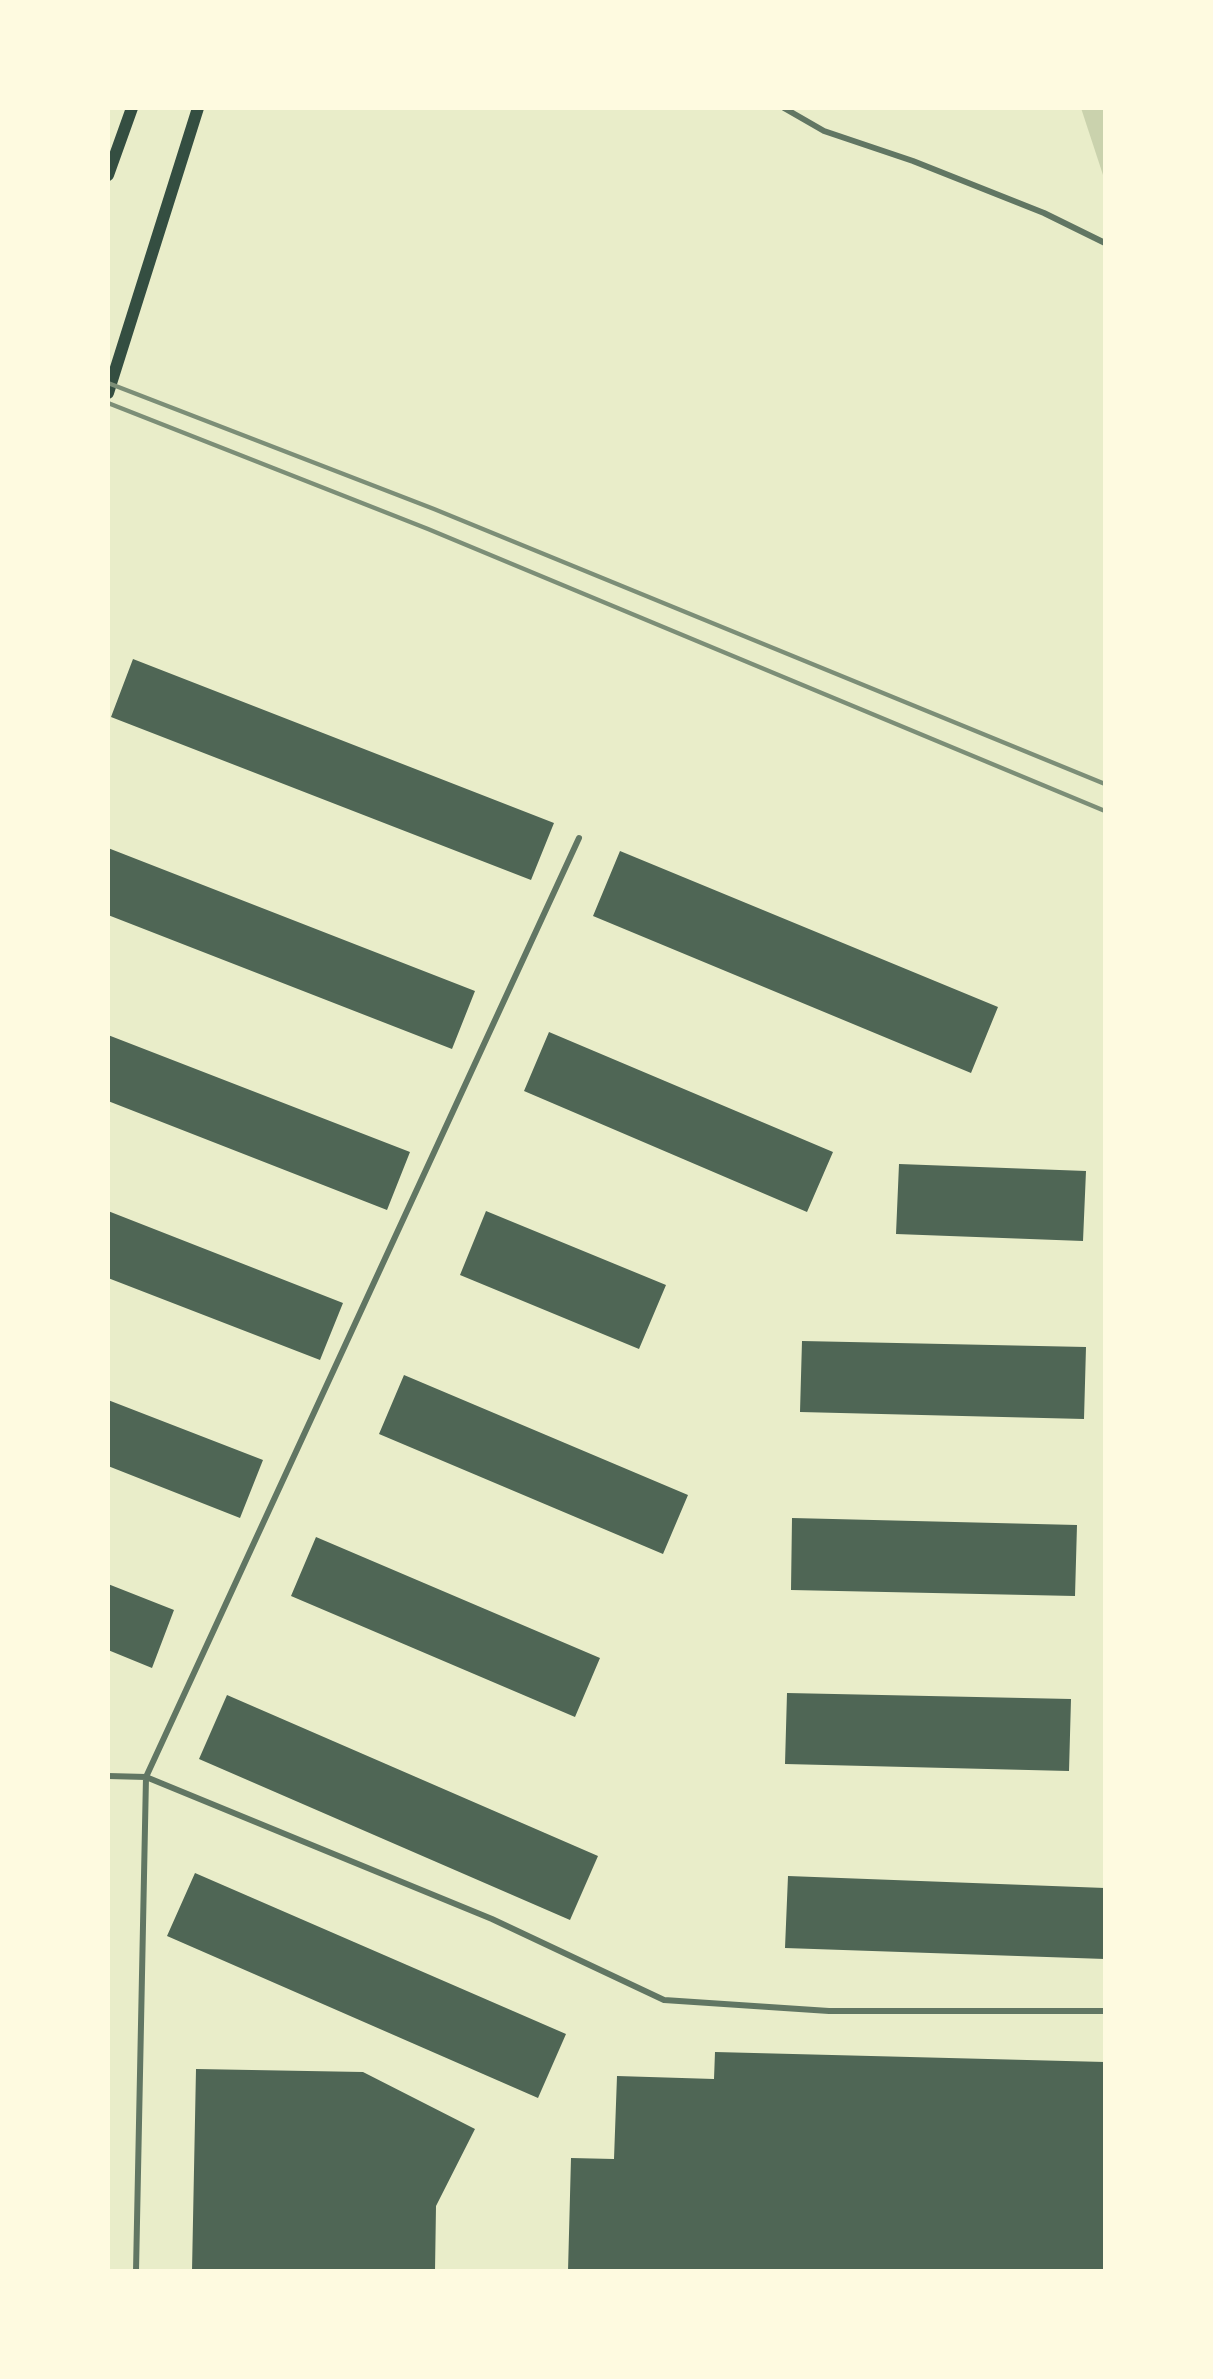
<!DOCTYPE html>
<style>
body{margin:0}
#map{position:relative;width:1213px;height:2379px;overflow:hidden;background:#e9edc9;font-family:"PT Sans Narrow",sans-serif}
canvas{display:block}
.frame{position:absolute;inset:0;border:110px solid #fefae0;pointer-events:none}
</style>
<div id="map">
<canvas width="1213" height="2379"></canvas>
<div class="frame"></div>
</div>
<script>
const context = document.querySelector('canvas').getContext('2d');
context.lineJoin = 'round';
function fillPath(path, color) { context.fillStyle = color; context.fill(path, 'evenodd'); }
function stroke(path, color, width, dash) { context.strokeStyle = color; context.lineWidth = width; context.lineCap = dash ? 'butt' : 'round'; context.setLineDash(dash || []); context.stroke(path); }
const green = new Path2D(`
 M1081,108H1105V181Z`);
const building = new Path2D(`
 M133,659L554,823L531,880L111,717Z
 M108,848L475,991L452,1049L108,915Z
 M620,851L998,1007L971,1073L593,916Z
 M549,1032L833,1152L807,1212L524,1091Z
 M108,1035L410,1152L387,1210L108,1101Z
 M899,1164L1086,1171L1083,1241L896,1234Z
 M108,1211L343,1303L320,1360L108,1278Z
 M486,1211L666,1285L639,1349L460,1275Z
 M802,1341L1086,1347L1084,1419L800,1412Z
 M404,1375L688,1495L663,1554L379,1434Z
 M108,1400L263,1460L240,1518L108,1466Z
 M792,1518L1077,1525L1075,1596L791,1590Z
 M316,1537L600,1658L575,1717L291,1596Z
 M108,1584L174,1610L152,1668L108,1650Z
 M787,1693L1071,1699L1069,1771L785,1764Z
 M227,1695L598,1856L570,1920L199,1759Z
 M195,1873L566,2034L538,2098L167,1936Z
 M788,1876L1105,1888V1959L785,1948Z
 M715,2052L1105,2062V2271H568L571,2158L614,2159L617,2076L714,2079Z
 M196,2069L363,2072L475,2129L436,2206L435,2271H192Z`);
const minor = new Path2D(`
 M784,108L824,131L913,161L1044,213L1105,243
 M108,1776L146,1777L492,1919L664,2000L829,2011H1105
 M136,2271L146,1777L579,838`);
const secondary = new Path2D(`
 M108,175L132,108
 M108,393L198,108`);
const rail = new Path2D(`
 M108,383L434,509L1105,784
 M108,403L428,529L1105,811`);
fillPath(green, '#cad2ad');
fillPath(building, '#4f6655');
stroke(minor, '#617663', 6);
stroke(secondary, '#344e41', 12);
stroke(rail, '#7c8e77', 4.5);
</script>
